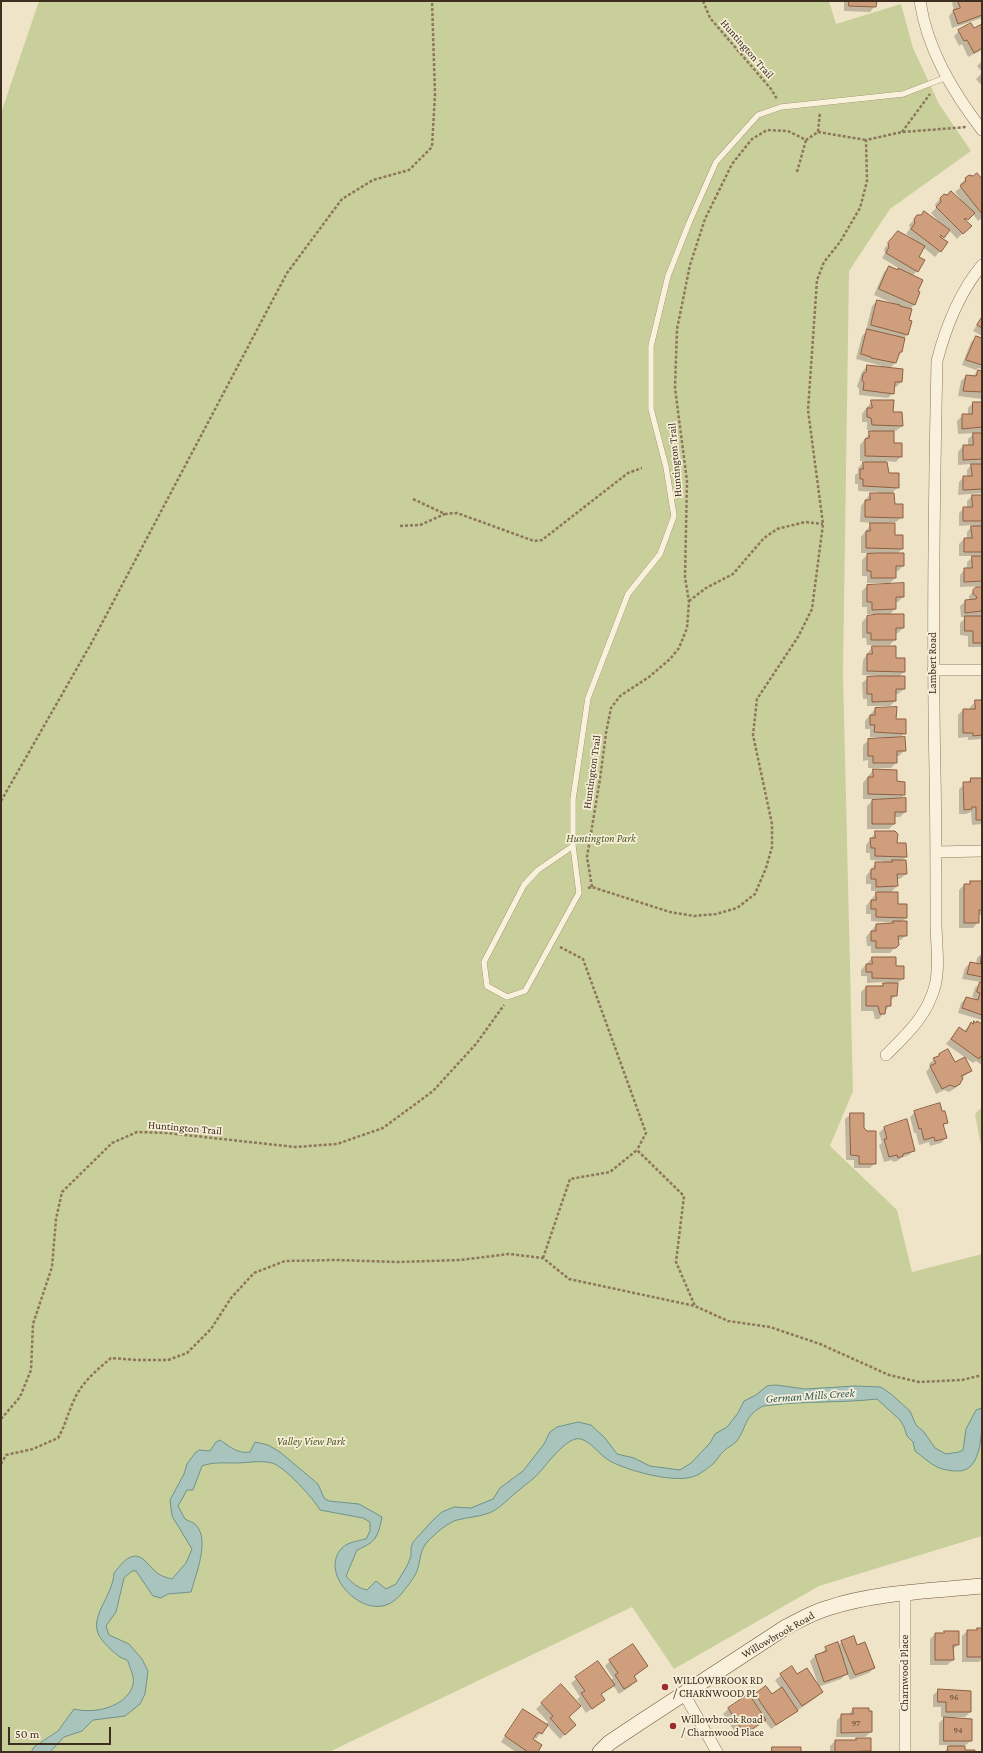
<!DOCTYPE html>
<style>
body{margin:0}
#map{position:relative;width:983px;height:1753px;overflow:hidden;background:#f0e4c8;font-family:"Crimson Pro",serif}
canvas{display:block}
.frame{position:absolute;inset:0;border:2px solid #3d2e20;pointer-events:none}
.scale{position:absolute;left:8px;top:1727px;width:103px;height:18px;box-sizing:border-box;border:2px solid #3d2e20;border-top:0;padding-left:5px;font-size:12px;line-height:14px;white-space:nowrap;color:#3d2e20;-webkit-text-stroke:3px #f7eed8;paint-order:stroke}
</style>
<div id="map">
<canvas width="983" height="1753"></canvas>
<div class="frame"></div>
<div class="scale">50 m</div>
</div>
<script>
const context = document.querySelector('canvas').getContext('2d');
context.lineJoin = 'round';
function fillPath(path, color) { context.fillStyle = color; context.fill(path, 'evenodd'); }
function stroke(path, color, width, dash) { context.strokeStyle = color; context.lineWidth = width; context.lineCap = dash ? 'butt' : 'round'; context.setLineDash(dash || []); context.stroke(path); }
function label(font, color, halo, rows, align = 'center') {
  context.font = font + ' "Crimson Pro",serif'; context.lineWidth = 3.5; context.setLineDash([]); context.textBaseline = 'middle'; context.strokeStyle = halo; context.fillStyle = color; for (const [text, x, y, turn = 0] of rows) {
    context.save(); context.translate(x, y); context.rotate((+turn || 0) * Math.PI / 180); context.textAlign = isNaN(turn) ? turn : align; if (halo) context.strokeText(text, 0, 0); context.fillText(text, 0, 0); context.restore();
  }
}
const green = new Path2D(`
 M39,1H829L836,24L901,4L913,48L939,104L971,151L890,209L849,271L843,673L853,1091L830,1146L897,1210L912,1272L982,1254V1536L819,1586L674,1669L632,1607L329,1752H1V113Z
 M982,1107V1151L975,1114Z`);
const water = new Path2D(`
 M776,1385L805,1389L855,1386L881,1387L891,1394L910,1411L916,1425L924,1432L935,1448L946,1454L959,1452L963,1450L966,1429L976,1410L982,1408C982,1428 983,1472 958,1471C951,1471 944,1470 937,1467C929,1463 922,1456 915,1451L913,1442L907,1436L904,1427L900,1420L877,1399C842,1403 807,1401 772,1405C768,1406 765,1405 761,1407C743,1418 747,1428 736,1442C733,1445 728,1447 725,1450C720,1454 717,1460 713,1464C709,1467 699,1475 695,1476C676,1484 628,1471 610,1461C599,1455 593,1443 581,1439C566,1435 545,1468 535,1477C528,1483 520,1489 512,1496C505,1502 499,1509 489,1513C479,1517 468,1517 457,1520C447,1523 435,1534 428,1541C419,1551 421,1560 417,1571C414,1578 407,1587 402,1593C397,1599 390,1605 382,1606C355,1611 320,1571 342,1548C348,1542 358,1541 366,1539L370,1531V1522L363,1518L320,1510C314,1499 284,1466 272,1463C260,1460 248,1463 235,1463C224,1463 212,1462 202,1466L193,1490H187L178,1506L185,1519C188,1521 193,1522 196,1525C210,1540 196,1574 191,1592L168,1594L161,1598L153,1596L136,1571H132L124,1578L116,1612L106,1626L109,1635L129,1644L142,1659L148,1671L145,1694L140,1704L125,1716L93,1720L82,1731L64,1737L50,1752H31L34,1747L58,1731L74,1709C93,1714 126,1708 133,1685C135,1676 130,1670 128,1661C126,1659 123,1659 120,1657C115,1654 106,1645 102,1640C85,1619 113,1598 114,1573C121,1564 132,1549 144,1560C148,1563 151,1568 155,1571C160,1576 165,1577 172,1579L186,1563L192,1549L172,1516L170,1500L184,1474L187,1464L195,1453L199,1450L210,1451L216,1442L220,1440C230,1447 238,1454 250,1452L255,1442L268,1445L280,1452L318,1484L324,1498L329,1501L359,1504L382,1517C378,1537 376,1542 357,1550L346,1576C352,1583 358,1588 367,1590L376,1581L386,1589L396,1584L407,1566L411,1556V1548L413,1542L433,1520L442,1512L454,1507L471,1508L493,1499L500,1488L523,1471L544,1444L550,1432L557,1427L578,1422L591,1425L605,1438L617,1454L634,1458L650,1466L680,1470L691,1463L710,1443L715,1434L727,1427L738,1413L744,1401L756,1395L767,1386Z`);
const shadow = new Path2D(`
 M844,1H876L875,6L870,12L844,11Z
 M954,1H982V18L952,28L949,16L954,10L952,3Z
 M982,25V50L968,57L962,44L959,46L954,36L959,31L974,30Z
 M982,61V72L977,66Z
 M982,73V86L976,79Z
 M969,176L982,180V218L978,221L973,214L965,221L970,226L957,239L949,230L941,239L947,243L935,257L923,247L917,257V271L912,276L921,280L914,305L909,310L908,321L911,322L907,335L904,338L901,352L898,355L895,363L890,368L902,370L901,382L896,387H894L893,393L888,398L859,395V389L857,386L862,372L867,366L882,368V366L856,359L862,336L868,330H866L872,306L877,301L894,304L874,295L884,272L889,267L898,271L900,269L882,258L885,253L884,249L893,238L913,239L906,234L910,228L909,225L918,216L943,226L931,213L936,208L935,204L944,195L964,203L955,192L961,187L960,184Z
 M982,317V336L973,331Z
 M977,337L982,339V369L978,368L976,370L962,365L971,342Z
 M978,371L982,372V399L958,396L961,381L966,376L972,377Z
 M872,401L892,413H901L902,426L896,431H893V444L901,456L896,462L886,461L888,474L898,487L891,494L894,505L902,517L896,522L882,523L902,549L897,554L903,566L898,571H895V578L890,583H867V576H862V560L869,553H861V537L872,523L860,522L861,506L870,494H878V492L858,491V484H855V475L858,473V468L865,461H860V445L872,430H867V422H862V414Z
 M973,403H982V493L958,495L959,482L964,477H967V470L972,464L958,465V452L963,446H968V439L975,433L958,434L957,421L963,415H968V408Z
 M972,496H982V555H980L982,557V586L960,587V575L965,569H967V562L974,556H959V544L964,539H967V532L973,525L959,526V513L964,508H967V501Z
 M867,586L903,597L898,602H895V609L888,616L903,628L898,633H895V639L890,645H867L866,638H862V622L867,617L883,614H867V607H862V591Z
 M977,588H982V647H968V636L960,635V623L966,617H961L960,606L966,601L969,600V596Z
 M872,647L895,659L904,672L898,677L904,689L898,694H895V701L890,706H867V699H863L862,683L868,678L880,676L862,675L863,660Z
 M976,701H982V739L968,740V737L958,738V715L963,710H970V707Z
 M896,708L895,720L905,733L899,738L905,750L899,756H896V763L891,768H868V760L863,761V745L869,740L882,739V738L870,737V729H865V721L875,709Z
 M873,770L896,771V782L904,795L899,800L905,812L900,817H894V824L889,829H867V806L872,801H879V799H863V783Z
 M971,779H982V824L972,825L971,812L966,814H959V789Z
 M876,832L896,844L906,857L901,861L906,874L900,879H897V886L890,893L906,918L901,922L906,935L901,940H898V944L890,953H871V946H867L866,937L876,925L895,924V923L871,921V914H866V906L878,891H871V884H866V876L876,863L883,862V861L870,860V853H866V845Z
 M971,882H982V915H978V922L973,928H959V890L964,885H968Z
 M982,953V982L962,979L965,968L970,963L976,964L977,958Z
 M872,958L895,967L903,979L896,984V995L890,1001V1005L879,1019H875L873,1011H861V992L866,987L885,985V982L867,983V976H861V970Z
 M980,983L982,984V1020L958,1013L961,1003L966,998L975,1000V998L972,997L975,988Z
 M977,1022L982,1025V1064H980L976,1061L973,1063L946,1044L959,1028L964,1031L971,1024L972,1025Z
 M939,1055L954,1064L971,1071L962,1078L960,1083L954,1089L949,1092L944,1090L936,1094L926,1072L930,1067L929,1064Z
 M915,1112L942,1113L947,1122L943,1126L946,1138L941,1143L930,1146L929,1142L919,1145L916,1133H914L910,1117Z
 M851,1114L863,1128L875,1163L870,1168H854V1160H846L845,1119Z
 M907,1120L914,1150L909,1155L901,1158L897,1161L893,1162L892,1160L884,1162L879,1145L882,1143L879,1133L884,1128Z
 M982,1630V1659L979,1662H962V1636L967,1631Z
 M935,1634L958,1644L953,1650V1660L947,1665H930V1639Z
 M842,1642L856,1646L874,1668L869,1673L850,1680L847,1673L841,1679L818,1687L822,1692L817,1697L771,1729L764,1720L746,1734L743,1730L737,1735L723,1714L728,1709L749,1695L751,1699L755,1694L771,1695L781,1689L775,1680L791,1668L796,1676L819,1687L810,1661L815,1656L821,1654L826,1648L838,1646Z
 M610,1661L647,1666L634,1677L636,1680L631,1686L619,1694L613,1685L600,1695L604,1700L586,1713L577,1699L580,1697L571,1683L598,1663L611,1681L613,1678L605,1666Z
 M561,1686L568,1717L575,1725L560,1739L547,1725L536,1739L533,1737L532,1739L536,1752H516L501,1742L523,1710L545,1725L548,1722L536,1709Z
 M939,1690L970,1712L965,1717H955V1719L971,1740L966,1745H964V1751L974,1752H944L950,1745H939V1723L945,1717H941V1707H933V1695Z
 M853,1709L871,1712V1732L865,1737H836L837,1720L842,1715H848Z
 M870,1739V1750L868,1752H830V1746L835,1741Z`);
const building = new Path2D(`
 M849,1H877L876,7L849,6Z
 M958,1H982V15L958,24L953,10L960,8Z
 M971,23L974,28L982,24V48L974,53L967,40L964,41L958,30Z
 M977,173L982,179V214L960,186L966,181L965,178L969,175L973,176Z
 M951,191L975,213L968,220L965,218L964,219L972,226L963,234L936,207L941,202L940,198L944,194L947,195Z
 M924,211L950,230L944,238L941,235L940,237L948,242L941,252L911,229L915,223L914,219L917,215H921Z
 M898,231L925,246L919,257L925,260L918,272L886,253L889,247L888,243Z
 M889,266L898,270V268L923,280L918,291L920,292L915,305L879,289Z
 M877,300L900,305V306L912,309L909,320L912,321L908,335L871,325Z
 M982,317V328L977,325Z
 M867,329L905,338L902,352H900L896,363L871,358V357L861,354Z
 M976,336L982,338V365L966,360Z
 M867,365L903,369L902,382H895L894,394L863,390L864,383L862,380L863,374L866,372Z
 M978,370L982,371V392L963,391L966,375L976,376Z
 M871,400H894L893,412H902L903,426L872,425L871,418L867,417V408H872Z
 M973,402H982V427L962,429V414H972Z
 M869,431H894V443H902V457L865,456V439L869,438Z
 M973,433H982V459L963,460V445H973Z
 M863,462H887L889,473H899V488L863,486V479H860V469H863Z
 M971,464H982V489L963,490V476H972Z
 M870,493H894L895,504H903V518L865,517V500H870Z
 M972,495H982V521H963V507H972Z
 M870,523H895V535H903V549L866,548V531H870Z
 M971,526H982V552H964V538H972Z
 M877,553H904V566H896V578H871V571H867V554Z
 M972,556H982V581L964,582V568H972Z
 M904,583V597H896V609L872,610V602H867V585Z
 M976,587H982V611L965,613V600L976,599L977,597L973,594V590Z
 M877,614H904V628H896V640H871V633H867V616Z
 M965,616H982V643H973V631H965Z
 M872,646H896V658H905V672L867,671V654H872Z
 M877,676H905V689H896V701L872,702V694H867V677Z
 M975,700H982V735L973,736V733H963V709H975Z
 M897,707L896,719H906V734L874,732L875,725H870V715H875V708Z
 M905,737L906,751H897V763H873V756H868V739Z
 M873,769L897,770V781L905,782V795L868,794V777H873Z
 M971,778H982V820H976V807H972V809L964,810L963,782H970Z
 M906,798V812H895V824H872V800Z
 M875,831H895L898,834L897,843H906L907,857L875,856V848H871L870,838H875Z
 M892,860H906L907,874H897L898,886L876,887V879H871V869H875V862H892Z
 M970,881H982V910H979V923H964V884H970Z
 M876,892H898V904H907V918L876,917V909H871V900H876Z
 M893,921H907V936H898L899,945L896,948H876V941H871V931H876V924L893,923Z
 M982,952V977L967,974L970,962L980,964Z
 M872,957H896V966H904V979L872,978V972H866V964H872Z
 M980,982L982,983V1015L962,1008L966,997L978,1000L980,993L977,992Z
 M883,983H898L897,996H891V1006H886L885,1014H880L878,1006H866V986H883Z
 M974,1021L976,1023L977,1021L982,1024V1057L981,1056L979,1059L951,1039L959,1027L966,1032L971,1022L973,1024Z
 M948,1049L955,1062L965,1057L972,1071L961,1076L963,1078L960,1084L955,1087L950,1085L942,1089L930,1066L936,1063L933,1058L939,1056V1054Z
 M940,1103L942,1111H945L948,1123L943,1124L947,1138L935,1141L934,1137L924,1140L921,1128L919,1129L914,1111Z
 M850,1113H864V1128L867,1131H876V1164H859V1156L851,1155Z
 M907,1119L915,1151L903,1154V1156L898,1158L897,1155L889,1157L884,1139H887L884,1127Z
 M977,1628H982V1657H967V1630H977Z
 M944,1631H959V1645H953L954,1660H935V1633H944Z
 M854,1636L857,1645L865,1642L875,1668L855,1675L841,1641Z
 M838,1642L848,1674L824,1682L815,1655L827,1651L825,1647Z
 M633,1644L648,1666L634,1676L637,1681L624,1689L615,1675L618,1673L609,1660Z
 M598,1661L615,1685L601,1694L605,1700L592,1709L581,1693L585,1691L575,1677Z
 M792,1666L797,1674L807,1668L823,1692L802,1706L780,1674Z
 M561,1684L581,1706L569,1717L576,1725L565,1735L550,1718L553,1716L541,1703Z
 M766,1686L772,1694L782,1687L798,1711L776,1725L755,1694Z
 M938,1689L971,1691V1712H946V1702H938Z
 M749,1694L766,1720L751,1730L749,1726L742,1730L728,1708Z
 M853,1708H869V1711H872V1732L841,1733V1714H853Z
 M523,1709L548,1725L542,1734L538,1732L533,1739L542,1745L538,1752H528L505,1736Z
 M944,1717L972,1719V1741H944Z
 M856,1738H871V1751L835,1752V1740H856Z
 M948,1746H965V1750H975V1752H948Z
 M772,1747H801V1752H772Z`);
const path = new Path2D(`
 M703,1L710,18L771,89L777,99
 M818,132L866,140
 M902,132L930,94
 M797,172L806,140
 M413,499L445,514L457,513L534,541L542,540L628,473L642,468
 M400,526L420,525L445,514
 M689,601L706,588L733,574L764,538L777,529L805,522L823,524
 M1,801L92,642L287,273L342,199L373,180L409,170L432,147L435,94L432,1
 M592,887L587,857L600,779L606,733L611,708L620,696L649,677L670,659L679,648L687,628L689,602L685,577L687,481L675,388L677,329L690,265L705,219L732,164L752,139L767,130L788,131L806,140L818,132L820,112
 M588,888L592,887L670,912L694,916L716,914L737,908L755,894L766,868L772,847V824L753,735L757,699L798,637L812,609L823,524L808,410L817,280L824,262L840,242L860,208L867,181L866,140L902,132L967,127
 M560,947L583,959L646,1133L637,1150
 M543,1258L570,1179L610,1172L637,1150L684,1196L676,1262L695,1306
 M1,1419L20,1397L31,1370L33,1324L52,1267L56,1219L62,1192L112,1143L137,1132L167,1133L295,1147L337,1144L383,1128L433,1091L476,1044L504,1005
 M1,1464L6,1455L33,1449L58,1438C65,1426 68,1413 74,1400C82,1382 97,1370 111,1358L137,1360H168L187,1353L211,1329L231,1298L254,1273L285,1261L336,1260L398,1262L460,1260L509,1254L543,1258L569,1279L695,1306L728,1321L770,1327L820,1344L889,1375L919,1382L962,1380L982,1375`);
const lane = new Path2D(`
 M573,846L579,893L525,991L507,997L487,986L484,962L524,885L538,870L573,846V799L588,698L628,594L660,554L674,516L666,467L651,409V346L668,276L689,223L716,162L758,115L781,107L903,94L947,77`);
const street = new Path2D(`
 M920,1C927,49 953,92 982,130
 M933,670H982
 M936,852L982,851
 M886,1055C907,1034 927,1016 935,986C940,966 936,943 936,922C936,872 936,822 935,772C932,635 934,498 937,361C946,326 959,293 982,265
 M684,1694L717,1752
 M905,1752V1594`);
const secondary = new Path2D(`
 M600,1752L609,1743L639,1723L786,1627C800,1620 813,1612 828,1608C876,1592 932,1591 982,1586`);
const markers = [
 [665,1687,4,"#9e2a2b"],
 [673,1726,4,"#9e2a2b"]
];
const numberNames = [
 ["96",954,1697],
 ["97",856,1723],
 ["94",958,1730]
];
const streetNames = [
 ["Huntington Trail",747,49,49],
 ["Huntington Trail",675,460,-95],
 ["Lambert Road",933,663,-90],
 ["Huntington Trail",592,772,-82],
 ["Huntington Trail",185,1128,5],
 ["Willowbrook Road",778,1635,-30],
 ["Charnwood Place",905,1673,-90]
];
const parkNames = [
 ["Huntington Park",601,839],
 ["Valley View Park",311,1442]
];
const poiNames = [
 ["WILLOWBROOK RD",673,1681],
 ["/ CHARNWOOD PL",673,1694],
 ["Willowbrook Road",681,1720],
 ["/ Charnwood Place",681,1733]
];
const waterNames = [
 ["German Mills Creek",810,1396,-4]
];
fillPath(green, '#c9cf9b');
fillPath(water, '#a9c4bc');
stroke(water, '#6f938a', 1);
fillPath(shadow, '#0003');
fillPath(building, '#cf9f7d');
stroke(building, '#8d5f41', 1);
stroke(lane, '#8d765c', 6);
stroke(street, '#8d765c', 12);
stroke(secondary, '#6f573f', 16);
stroke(path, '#8d765c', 2.5, [3, 2]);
stroke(lane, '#faf1dc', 5.5);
stroke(street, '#faf1dc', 11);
stroke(secondary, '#faf1dc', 15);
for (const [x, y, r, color] of markers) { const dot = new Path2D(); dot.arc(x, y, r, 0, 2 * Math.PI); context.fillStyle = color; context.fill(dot); stroke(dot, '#f7eed8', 1.5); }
label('9px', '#624a37', null, numberNames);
label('11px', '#3d2e20', '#f7eed8', streetNames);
label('italic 11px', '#4d5a26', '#f7eed8', parkNames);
label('11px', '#3d2e20', '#f7eed8', poiNames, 'left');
label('italic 12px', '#2f5d5a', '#f7eed8', waterNames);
</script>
